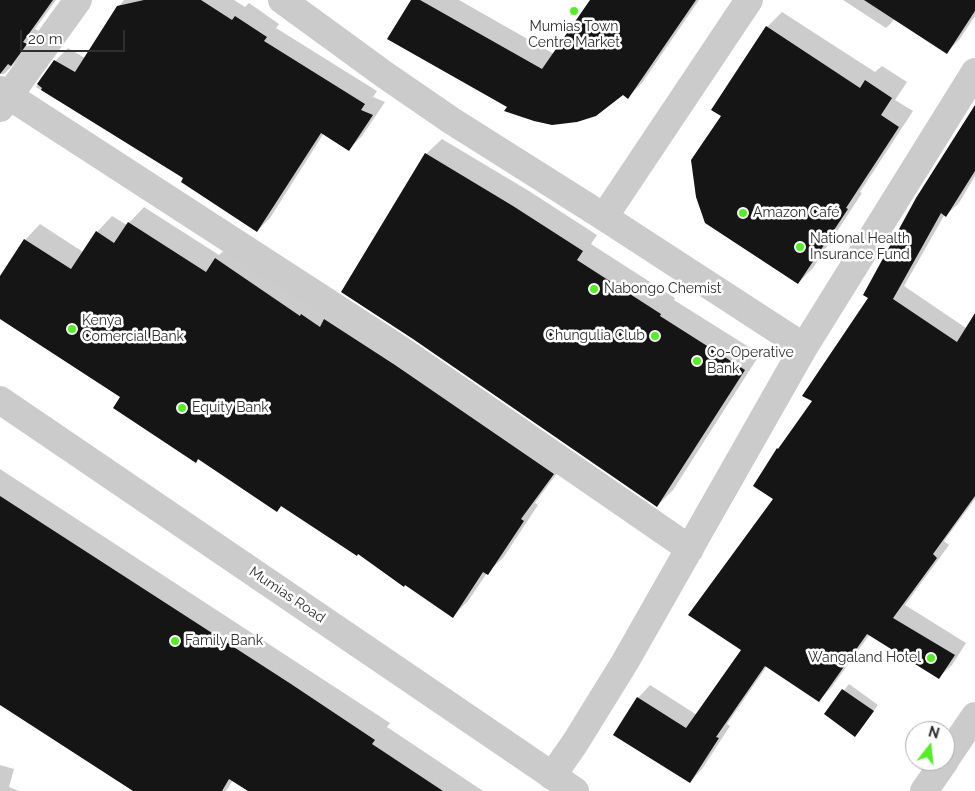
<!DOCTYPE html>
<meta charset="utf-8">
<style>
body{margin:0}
#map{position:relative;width:975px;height:791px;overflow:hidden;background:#fff;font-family:Raleway,sans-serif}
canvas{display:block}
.north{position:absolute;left:905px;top:721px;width:50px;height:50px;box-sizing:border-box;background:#fff;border:1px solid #ababab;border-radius:50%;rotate:16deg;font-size:14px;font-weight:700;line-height:20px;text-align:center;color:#2e2e2e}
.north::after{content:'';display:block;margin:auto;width:18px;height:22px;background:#55ed27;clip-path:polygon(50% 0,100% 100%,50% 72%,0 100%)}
.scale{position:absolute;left:20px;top:30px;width:105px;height:22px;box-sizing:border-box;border:2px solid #2e2e2e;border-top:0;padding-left:6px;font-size:15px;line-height:18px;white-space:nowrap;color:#2e2e2e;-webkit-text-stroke:4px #fff;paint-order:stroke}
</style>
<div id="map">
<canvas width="975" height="791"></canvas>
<div class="north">N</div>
<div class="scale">20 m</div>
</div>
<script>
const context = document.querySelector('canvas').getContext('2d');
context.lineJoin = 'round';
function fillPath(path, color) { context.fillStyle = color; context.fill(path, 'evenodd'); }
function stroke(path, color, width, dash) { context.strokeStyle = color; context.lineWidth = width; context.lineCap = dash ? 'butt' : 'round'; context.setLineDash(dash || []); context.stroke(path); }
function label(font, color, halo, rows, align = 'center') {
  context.font = font + ' Raleway,sans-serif'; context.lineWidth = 5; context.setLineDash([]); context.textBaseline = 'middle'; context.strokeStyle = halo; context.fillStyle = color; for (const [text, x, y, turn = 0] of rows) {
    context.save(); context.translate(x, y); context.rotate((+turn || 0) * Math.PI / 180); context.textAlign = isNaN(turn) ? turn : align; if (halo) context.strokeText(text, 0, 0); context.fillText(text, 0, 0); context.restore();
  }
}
const shadow = new Path2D(`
 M0,0H56L35,29L39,31L17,61L4,74H0Z
 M124,0H234L245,7L249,3L279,24L276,28L377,91L373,97L385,102L362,136L349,149L324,133L270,218L257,231L185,178L36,87L55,61L68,48L85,58L118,7Z
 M412,0H459L554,54L591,0H699L642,83L628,97L623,94L508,106Z
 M843,0H975V16L959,40L947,52L895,19L886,28Z
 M782,12L875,72L882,66L907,82L895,100L913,111L860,192L862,193L813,268L798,283L723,116L767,27Z
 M975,108V176L959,203L946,215L945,214L904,286L969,330L975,327V499L944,541L949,545L905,605L966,643L952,665L939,677L870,634L831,688L819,700L767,666L727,724L730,726L702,769L690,782L638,698L650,685L697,715L743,650L775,499L778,449L814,401Z
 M442,139L529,191L597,235L591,244L675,298L674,300L760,354L673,490L657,506L426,154Z
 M144,207L219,255L231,244L568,458L535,503L538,505L503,558L487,573L468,601L453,616L358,553L282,505L277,511L199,458L122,397L0,318V278L25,240L40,224L83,252L97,232L112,216L127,225Z
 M0,469L390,723L387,727L483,791H251L233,780L226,791H135L0,703Z
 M849,684L878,705L860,730L825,714Z
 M0,765L14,769L9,787L19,791H0Z`);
const building = new Path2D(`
 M0,0H53L23,42L27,44L11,66L8,64L0,74Z
 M144,0H201L232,20L235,16L267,37L264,41L365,104L361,110L373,115L349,151L321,133L257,232L181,182L183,178L41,90L42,88L37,84L54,60L75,72L117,6Z
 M411,0H420L542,69L590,0H696L628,99L623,95L596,116L577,122L552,125L534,121L504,111L507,107L387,39Z
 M864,0H975V11L947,54Z
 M766,26L860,88L865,80L892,98L881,115L899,127L846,208L848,209L798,284L705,223L696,197L691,160L721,116L711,110Z
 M975,105V171L946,217L941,213L893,299L957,342L975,313V496L933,554L937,558L893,618L955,655L939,679L867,634L819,702L765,666L716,737L719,738L690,783L613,735L637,697L686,728L741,650L688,615L773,499L753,486L777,448L778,449L812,401L802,396L868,298L863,295L916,198Z
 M425,153L513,206L583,251L577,260L661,314L660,316L745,370L657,507L413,339L341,292Z
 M128,222L206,272L215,258L300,316L301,314L320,327L324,319L395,365L554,474L521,519L524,521L488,575L483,572L453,618L405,585L404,587L358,554L357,556L281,506L277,512L198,459L196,463L113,408L120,397L0,319V276L24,239L71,269L96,231L114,243Z
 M0,496L291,684L375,740L372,744L443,791H248L229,779L222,791H133L0,705Z
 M842,689L874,711L855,737L824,714Z`);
const pedestrian = new Path2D(`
 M0,108L78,0`);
const minor = new Path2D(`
 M282,0L385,75L452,121L604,217L804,347
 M0,90L404,352L690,549
 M604,217L749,0
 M552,776L575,743L625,662L804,347L975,72`);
const tertiary = new Path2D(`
 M0,400L575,791
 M945,760L975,716
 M924,791L945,761`);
const markers = [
 [574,11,5,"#55ed27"],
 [743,213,5,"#55ed27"],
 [800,247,5,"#55ed27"],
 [594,289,5,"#55ed27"],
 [72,329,5,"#55ed27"],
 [655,336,5,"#55ed27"],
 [697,361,5,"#55ed27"],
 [182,408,5,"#55ed27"],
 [175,641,5,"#55ed27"],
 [931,658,5,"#55ed27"]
];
const poiNames = [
 ["Mumias Town",574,27,"center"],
 ["Centre Market",574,43,"center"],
 ["Amazon Café",753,213],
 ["National Health",810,239],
 ["Insurance Fund",810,255],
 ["Nabongo Chemist",604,289],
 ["Kenya",82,321],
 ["Comercial Bank",82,337],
 ["Chungulia Club",645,336,"right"],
 ["Co-Operative",707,353],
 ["Bank",707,369],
 ["Equity Bank",192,408],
 ["Family Bank",185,641],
 ["Wangaland Hotel",921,658,"right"]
];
const streetNames = [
 ["Mumias Road",287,595,34]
];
fillPath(shadow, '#0003');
fillPath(building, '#151515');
stroke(pedestrian, '#cbcbcb', 28);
stroke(minor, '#cbcbcb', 28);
stroke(tertiary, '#cbcbcb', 28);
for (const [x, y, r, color] of markers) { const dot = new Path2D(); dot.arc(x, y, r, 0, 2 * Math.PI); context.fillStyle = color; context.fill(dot); stroke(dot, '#fff', 2); }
label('14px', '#2e2e2e', '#fff', poiNames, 'left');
label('14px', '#2e2e2e', '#fff', streetNames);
</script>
